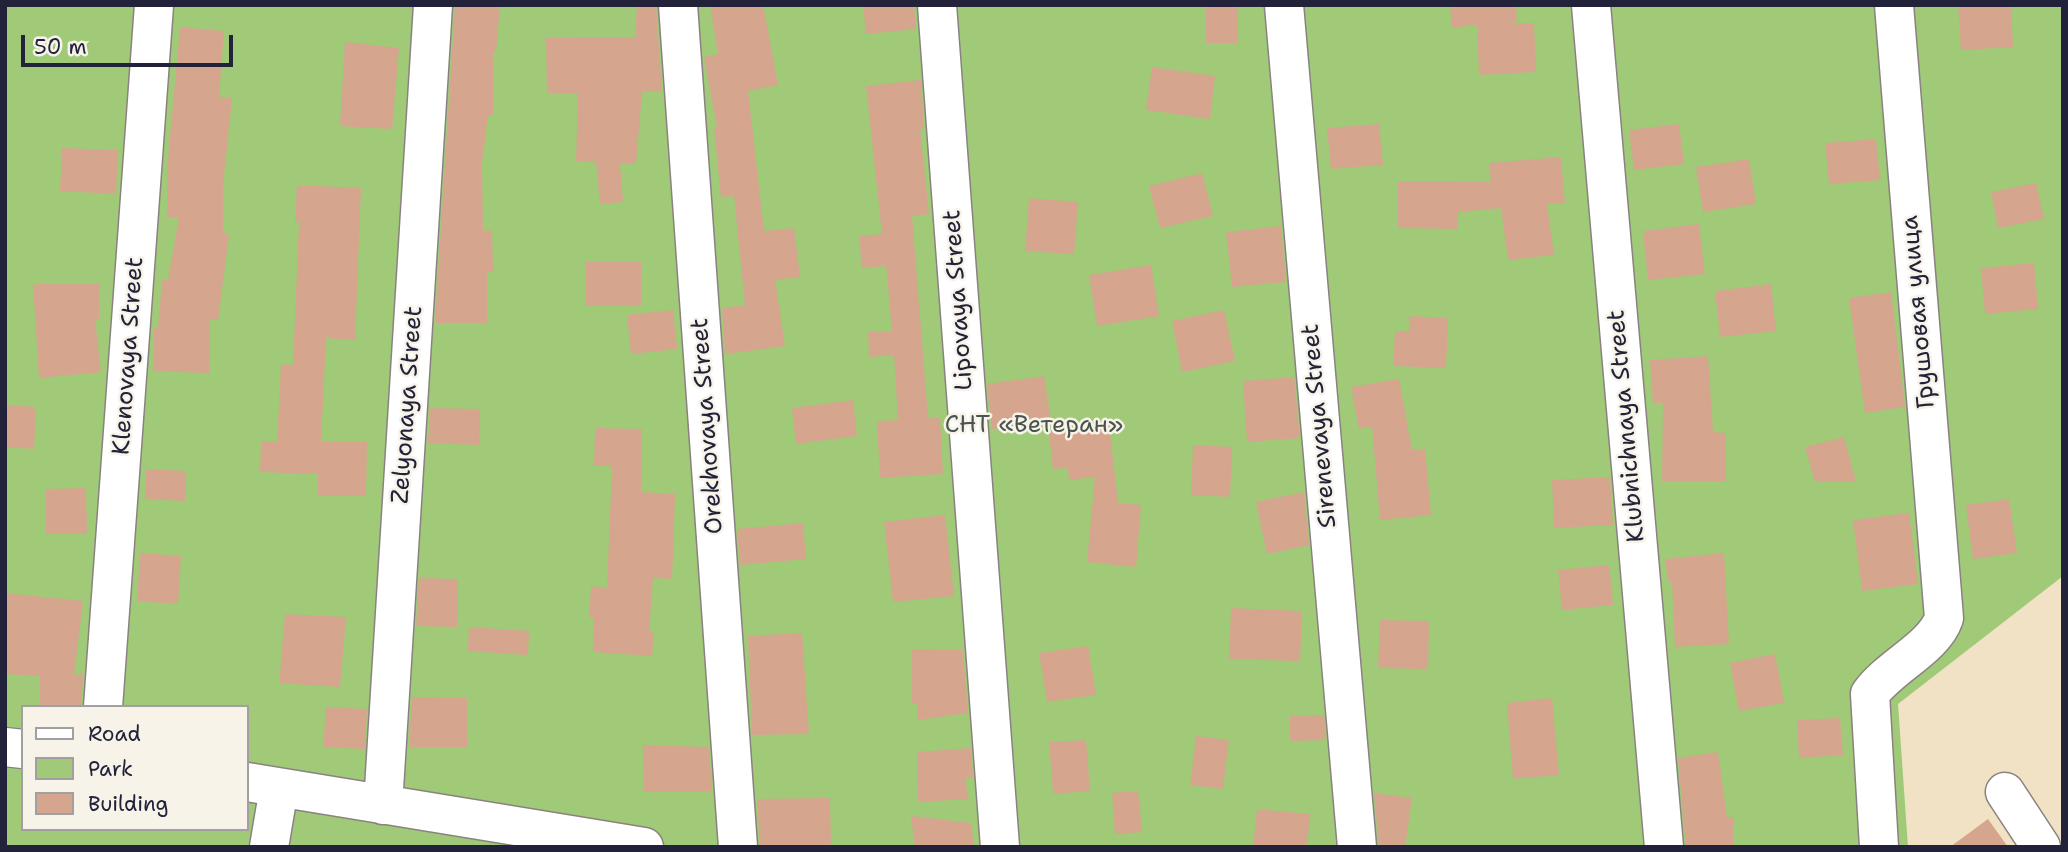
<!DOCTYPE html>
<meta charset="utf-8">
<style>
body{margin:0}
#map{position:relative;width:2068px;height:852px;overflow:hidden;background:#f1e2c5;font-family:"Shantell Sans",sans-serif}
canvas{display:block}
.frame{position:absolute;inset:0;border:7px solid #22223b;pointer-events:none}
.legend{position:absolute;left:21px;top:705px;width:228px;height:126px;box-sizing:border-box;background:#f7f3e8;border:2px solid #a29fa3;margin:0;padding:9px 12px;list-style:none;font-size:21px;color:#22223b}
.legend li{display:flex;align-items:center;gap:14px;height:35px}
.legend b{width:35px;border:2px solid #a29fa3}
.scale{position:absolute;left:21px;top:35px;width:212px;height:32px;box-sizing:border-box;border:4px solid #22223b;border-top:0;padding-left:9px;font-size:21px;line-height:24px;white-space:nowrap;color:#22223b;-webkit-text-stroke:5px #f7f3e8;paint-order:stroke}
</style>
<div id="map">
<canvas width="2068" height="852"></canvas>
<div class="frame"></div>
<ul class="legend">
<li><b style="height:9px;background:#fff"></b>Road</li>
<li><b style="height:19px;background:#a0ca77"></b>Park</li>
<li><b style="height:19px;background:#d5a58e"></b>Building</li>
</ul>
<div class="scale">50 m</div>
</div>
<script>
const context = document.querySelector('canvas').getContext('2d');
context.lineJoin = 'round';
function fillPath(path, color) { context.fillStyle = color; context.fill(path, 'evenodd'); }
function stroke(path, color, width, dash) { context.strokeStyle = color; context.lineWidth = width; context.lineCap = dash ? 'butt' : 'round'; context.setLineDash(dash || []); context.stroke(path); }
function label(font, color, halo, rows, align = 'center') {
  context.font = font + ' "Shantell Sans",sans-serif'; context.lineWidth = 5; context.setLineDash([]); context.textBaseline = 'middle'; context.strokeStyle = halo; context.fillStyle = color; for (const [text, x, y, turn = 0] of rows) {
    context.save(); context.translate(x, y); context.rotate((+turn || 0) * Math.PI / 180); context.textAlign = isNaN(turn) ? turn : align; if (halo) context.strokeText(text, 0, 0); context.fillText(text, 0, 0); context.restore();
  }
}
const green = new Path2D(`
 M5,5H2063V576L1898,704L1908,847H5ZM23,707H247V829H23Z`);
const building = new Path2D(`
 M455,5H500L496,51H493V115H488L482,162L483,231L492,230L493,271H487V323H435Z
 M637,5H656L662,92H642L636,164L620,163L623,202L600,204L596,162L576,161L578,93H547L546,38L635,37Z
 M710,5H763L778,85L748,91L764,231L794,228L800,277L775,280L785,346L725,354L722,308L745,305L734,196L721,197L714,129L717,128L704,57L718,54Z
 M863,5H914L916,29L866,34Z
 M1206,5H1238V43H1206Z
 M1450,5H1516L1517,21L1506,24L1534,23L1536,72L1479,75L1477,25L1452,28Z
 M1958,5H2011L2013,47L1961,50Z
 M180,27L224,31L219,97L232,98L223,185V233L229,234L218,320L210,319L209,373L153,371L154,328H158L162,280H168L179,217H167V170Z
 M345,42L399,48L392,129L340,126Z
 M1152,67L1215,76L1210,119L1146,110Z
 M921,80L924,129L920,130L929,214L912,216L928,418H940L943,474L880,478L877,421L898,420L894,355L869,357L868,332L892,331L886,266L862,268L859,236L882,234L866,86Z
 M1379,124L1383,165L1331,169L1327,128Z
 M1679,124L1684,164L1634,170L1629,130Z
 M1876,139L1880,180L1829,184L1825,143Z
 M62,148L118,150L116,194L60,191Z
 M1561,157L1565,203L1547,204L1554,255L1508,260L1501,208L1458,212L1457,229L1398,228V181L1491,182L1489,163Z
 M1749,159L1756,204L1703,212L1696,167Z
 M1202,173L1213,216L1160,228L1149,186Z
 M2036,183L2044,219L1998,228L1991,192Z
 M297,185L361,188L355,340L326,338L321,442H367L366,496H318V474L260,472L261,441L277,442L281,364L293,365L299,222H295Z
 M1029,198L1078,202L1074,254L1025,251Z
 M1699,224L1705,274L1648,280L1643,231Z
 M1281,226L1286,282L1232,287L1226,232Z
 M586,262H641V306H586Z
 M2034,263L2038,309L1985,314L1981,268Z
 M1151,265L1159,316L1097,326L1089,275Z
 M33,284H99V319H95L101,372L39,378Z
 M1771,284L1776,331L1720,337L1715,291Z
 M1891,292L1905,407L1865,413L1849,298Z
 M673,310L677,349L631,354L627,315Z
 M1224,310L1235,361L1182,372L1172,321Z
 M1409,316L1448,318L1446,368L1393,366L1395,331H1409Z
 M1708,356L1713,432L1726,433V481H1662L1663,403H1653L1650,360Z
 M1044,376L1051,421L992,429L987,384Z
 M1294,377L1300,438L1247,442L1243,381Z
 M1399,379L1412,450L1425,449L1431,515L1380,520L1372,426L1359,429L1351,387Z
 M853,400L857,436L796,444L792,408Z
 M5,405L36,407L34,449L5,447Z
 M430,408L480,409L479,445L428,443Z
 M1109,425L1118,503L1141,505L1136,567L1087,562L1095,477L1069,480L1068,468L1053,469L1049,432Z
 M595,428L642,429L641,492L675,494L672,579L653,578L649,632H654L652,656L593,652L594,618H589L591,586L607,588L612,466H594Z
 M1844,437L1856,482H1815L1805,447Z
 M1193,445L1232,447L1230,497L1191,495Z
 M146,469L186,471L185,501L145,499Z
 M1610,477L1613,525L1554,528L1552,480Z
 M86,488L87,534H46V489Z
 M1304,492L1309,545L1267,554L1256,502Z
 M2009,499L2017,553L1973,559L1966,505Z
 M1909,513L1918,584L1862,591L1853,520Z
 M945,515L954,596L893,602L884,522Z
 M803,523L806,559L740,565L737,529Z
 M140,553L181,556L178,604L137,601Z
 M1724,553L1729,644L1675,647L1672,581H1668L1665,559Z
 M1609,565L1613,605L1562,610L1558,570Z
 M419,578L458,579L457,627L416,626Z
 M5,593L83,601L74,675L83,674L81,707H40V676L5,674Z
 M1231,608L1302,611L1300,661L1229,659Z
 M285,614L346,617L340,687L279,683Z
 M1380,620L1429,621L1428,669L1378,668Z
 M469,627L529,631L528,655L468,651Z
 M802,633L809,734L752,735L748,636Z
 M1088,646L1096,695L1047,702L1039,653Z
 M912,649L963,650L968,713L917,720V704H912Z
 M1775,654L1784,703L1739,711L1730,663Z
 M412,697L467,698V747H409Z
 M1552,698L1559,775L1513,779L1507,703Z
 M326,707L367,709L365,749L323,747Z
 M1324,715L1326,740L1290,741V716Z
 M1840,718L1843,755L1799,758L1797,720Z
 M1196,736L1229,740L1223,789L1190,785Z
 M1086,740L1090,791L1053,794L1049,742Z
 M643,745L709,747L712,791L644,792Z
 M971,748L973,778H965L968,799L918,802L917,752Z
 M1718,752L1727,817H1733V847H1686L1678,758Z
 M1138,791L1142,832L1115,834L1112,793Z
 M1374,793L1412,798L1405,847H1379Z
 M830,798L831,845H760L757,799Z
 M1257,809L1310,814L1307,847H1253Z
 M911,816L971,823L974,847H915Z
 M1988,819L2008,847H1950Z`);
const minor = new Path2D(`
 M678,5L738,847
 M937,5L1000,847
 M1284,5L1357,847
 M1591,5L1664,847
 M103,707L154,5
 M5,747L23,749
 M247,782L644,847
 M2005,792L2041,847
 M383,805L433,5
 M269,847L279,788
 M1879,847L1870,694C1890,666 1934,648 1944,618L1894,5`);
const streetNames = [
 ["Lipovaya Street",959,300,-94],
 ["Грушовая улица",1919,312,-95],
 ["Klenovaya Street",129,356,-86],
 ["Zelyonaya Street",408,405,-86],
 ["Orekhovaya Street",708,426,-94],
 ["Sirenevaya Street",1320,426,-95],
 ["Klubnichnaya Street",1627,426,-95]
];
const parkNames = [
 ["СНТ «Ветеран»",1034,426]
];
fillPath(green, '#a0ca77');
fillPath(building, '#d5a58e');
stroke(minor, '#8a8280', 41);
stroke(minor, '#fff', 38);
label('24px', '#22223b', '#f7f3e8', streetNames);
label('24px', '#48544d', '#f7f3e8', parkNames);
</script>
